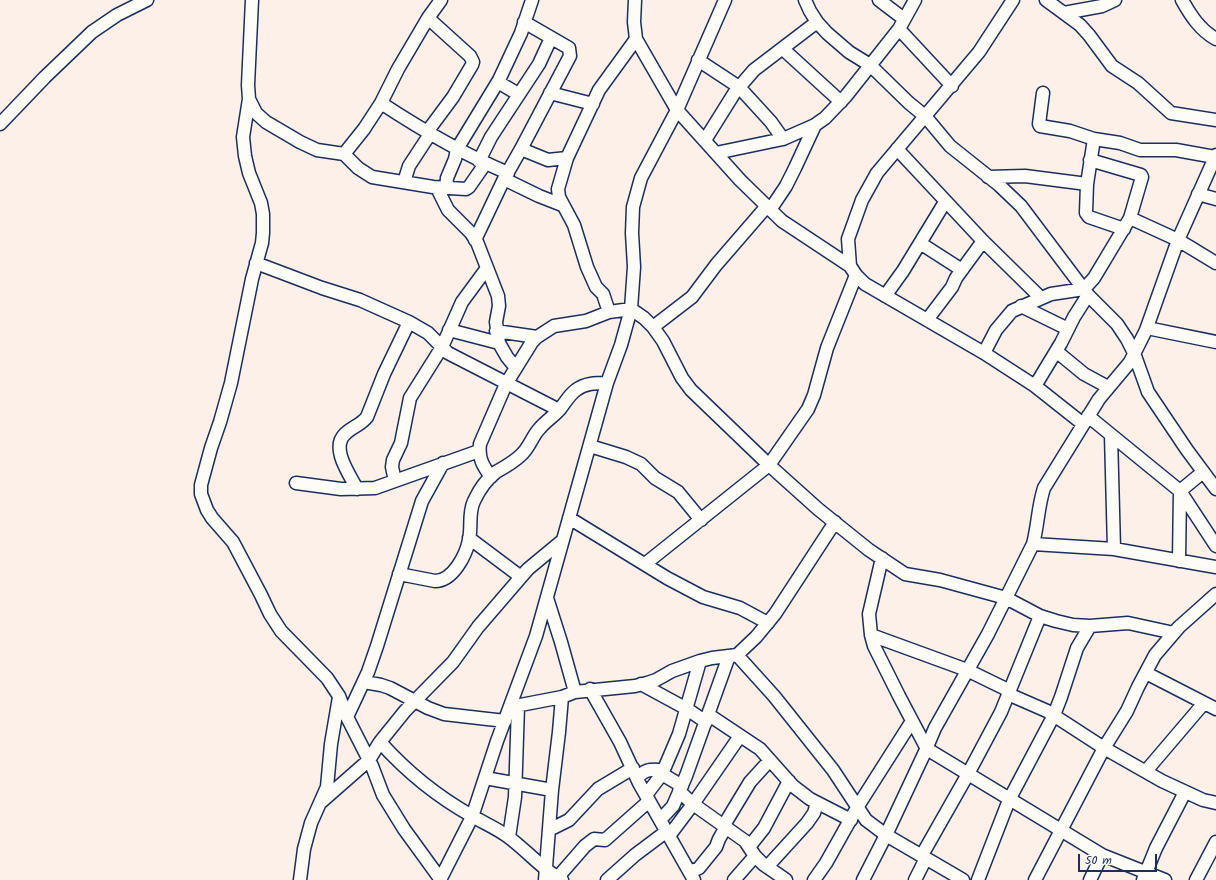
<!DOCTYPE html>
<style>
body{margin:0}
#map{position:relative;width:1216px;height:880px;overflow:hidden;background:#fcf0e9;font-family:Kalam,sans-serif}
canvas{display:block}
.scale{position:absolute;left:1078px;top:854px;width:79px;height:18px;box-sizing:border-box;border:2px solid #1b2f5e;border-top:0;padding-left:5px;font-size:12px;line-height:14px;white-space:nowrap;color:#1b2f5e;-webkit-text-stroke:3px #fdfcf7;paint-order:stroke}
</style>
<div id="map">
<canvas width="1216" height="880"></canvas>
<div class="scale">50 m</div>
</div>
<script>
const context = document.querySelector('canvas').getContext('2d');
context.lineJoin = 'round';
function stroke(path, color, width, dash) { context.strokeStyle = color; context.lineWidth = width; context.lineCap = dash ? 'butt' : 'round'; context.setLineDash(dash || []); context.stroke(path); }
const minor = new Path2D(`
 M252,0L248,85L249,99L243,137L245,156L249,173L261,203L263,214V233L262,243L252,279L231,383L220,422L211,448L201,485V494L207,510L212,518L233,542L261,595L270,614L281,631L327,678L339,696L347,717L372,766L383,795L404,829L441,880
 M635,0L634,22L636,39L677,110L740,180L782,221L850,266L856,275L865,284L984,353L1035,386L1083,424
 M805,0L810,11L817,22L827,33L849,52L870,65L909,103L925,116L950,146L999,185L1021,206L1088,295L1117,324L1127,339L1134,353L1148,392L1187,450L1216,489
 M879,0L904,19
 M1046,0L1080,25L1089,35L1112,66L1138,83L1171,113L1216,120
 M1182,0C1191,16 1200,30 1216,39
 M1064,13L1102,6L1115,0
 M899,29L952,86
 M783,49L841,102
 M698,60L739,87L771,122L783,139
 M498,82L518,94
 M550,93L593,104
 M1043,93L1039,124L1040,126L1070,131L1094,139L1120,143L1140,150H1176L1215,157
 M249,99L256,113L266,122L300,142L317,150L344,154L358,168L372,177L433,187L466,189L469,187L485,164
 M381,103C422,130 463,154 508,173
 M0,124L45,77L92,32L117,15L147,0
 M427,132L453,97L472,65L473,62L470,56L428,18
 M1094,139L1087,184L1086,213L1089,217L1124,229
 M705,140L735,92L754,70L817,22
 M521,149L548,160L567,158
 M897,149L983,241L1041,298
 M716,153L783,139L815,125L825,118L846,96L899,29L915,0
 M344,154L364,129L381,103L398,69L428,18L441,0
 M479,161L491,137L539,64L551,38
 M988,177L1025,176L1087,184
 M504,179L539,196L562,205
 M404,182L409,166L430,134
 M437,188L448,210L471,233L477,242L498,296L499,306L496,322L499,343L507,357L516,368
 M446,188L447,178L455,159L457,149L499,80L521,33L532,0
 M1198,194L1216,199
 M770,210L786,186L795,168L815,125
 M1130,218L1178,240L1216,263
 M475,240L504,179L521,149L570,56L569,48L524,22
 M920,243L962,270
 M256,263L322,288L360,300L409,322L428,333L448,353L559,410
 M850,266L848,239L862,200L877,173L979,52L1013,0
 M885,296L903,271L945,202
 M1021,306L1068,329
 M609,312L603,294L596,287L587,267L574,225L559,197L558,189L567,158L599,90L636,39
 M927,320L952,287L956,278L983,241
 M653,327L692,297L716,265L767,206
 M1147,328L1216,342
 M449,330L499,343
 M496,331L537,337
 M1056,351L1084,374L1108,387
 M984,353L996,330L1012,311L1051,294L1084,289L1094,278L1130,218L1142,177L1141,175L1090,160
 M1035,386L1061,343L1074,317L1088,295
 M1088,416L1180,491L1216,546
 M1111,435L1114,549
 M590,446L626,457L641,464L655,478L678,492L701,520
 M491,477C483,466 478,458 480,444L506,384L532,342L537,337L554,326L586,321L609,312L631,309L644,318L653,327L663,341L682,378L691,390L769,465L818,509L869,550L905,574L940,580L1006,598L1040,616L1056,621L1073,625L1090,626L1128,623L1174,633
 M395,481L392,467L393,460L401,443L410,398L442,347L462,302L487,268
 M296,483L341,489L375,488L479,451
 M357,489C350,475 330,448 345,434C352,427 361,425 367,417L384,374L409,322
 M569,518L667,578L703,597L740,608L768,623
 M469,538L521,577
 M1033,544L1114,549L1216,567
 M882,558L869,614L871,635L874,646L899,696L927,749L1102,855L1165,880
 M1179,561L1180,491L1203,472
 M645,564L769,465L808,409L814,395L827,348L856,275
 M399,574L435,581C453,581 466,555 469,540C472,527 468,513 474,501C479,490 487,479 496,472C505,467 514,462 521,455C530,447 532,436 540,428C546,421 554,416 560,409C565,403 569,395 576,390C585,383 596,383 607,383
 M547,598L561,642L575,692
 M871,635L967,670L1010,691
 M737,655L774,696L833,770L866,820L886,835L963,880
 M1146,673L1216,709
 M364,682L381,685L390,688L428,708L444,714L505,721
 M641,684L687,709L706,722
 M590,689L620,742L639,783L694,880
 M1008,694L1047,711L1104,748L1162,781L1203,800L1216,803
 M510,707L562,697L575,692L635,686L647,683L656,680L672,671L700,661L712,658L737,655L756,637L775,614L835,522
 M709,715L760,749L793,786L810,799L851,820
 M347,717L368,672L377,646L422,501L443,463
 M380,742L405,711L453,662L478,627L521,577L528,569L563,540
 M1146,771L1204,703
 M662,774L682,786
 M485,778L552,790
 M637,778C646,768 651,770 664,770
 M679,791L693,804L745,841L755,856L763,864L786,880
 M646,795L662,774L679,734L700,661
 M320,803L369,760L380,742C406,771 438,797 472,816C484,823 496,828 507,836C521,846 533,859 547,870C551,873 557,877 562,880
 M660,820L673,806L686,776L729,656
 M724,825L750,782L770,760
 M549,830L569,820L598,789L633,768
 M669,836L693,804L740,736
 M509,837L515,797L518,706
 M749,847L764,828L789,781
 M922,855L968,774L1001,712L1040,616
 M767,867L807,823L814,813L817,803
 M690,872L699,868L716,847L719,839L726,827
 M558,877L585,846L594,839L605,840L649,801
 M300,880L304,849L311,823L327,787L331,744L339,697
 M440,880L472,817L497,741L536,636L607,383L621,345L631,309L634,267L632,233L633,207L641,178L677,110L725,0
 M545,880L552,790L559,732L562,697
 M607,880L635,855L667,831
 M734,880L755,856
 M814,880L826,863L858,806L912,721
 M863,880L886,835L924,754L935,728L988,634L1033,544C1038,525 1038,506 1044,488L1099,399L1130,362L1146,330L1178,240L1216,155
 M915,880L926,858
 M978,880L1009,800L1054,715L1061,697L1077,648L1090,626
 M1035,880L1104,748L1127,711L1138,687L1155,655L1179,627L1216,594
 M1090,880L1102,855
 M1143,880L1156,848L1185,792
 M1196,880L1216,842`);
stroke(minor, '#1b2f5e', 15);
stroke(minor, '#fdfcf7', 12);
</script>
